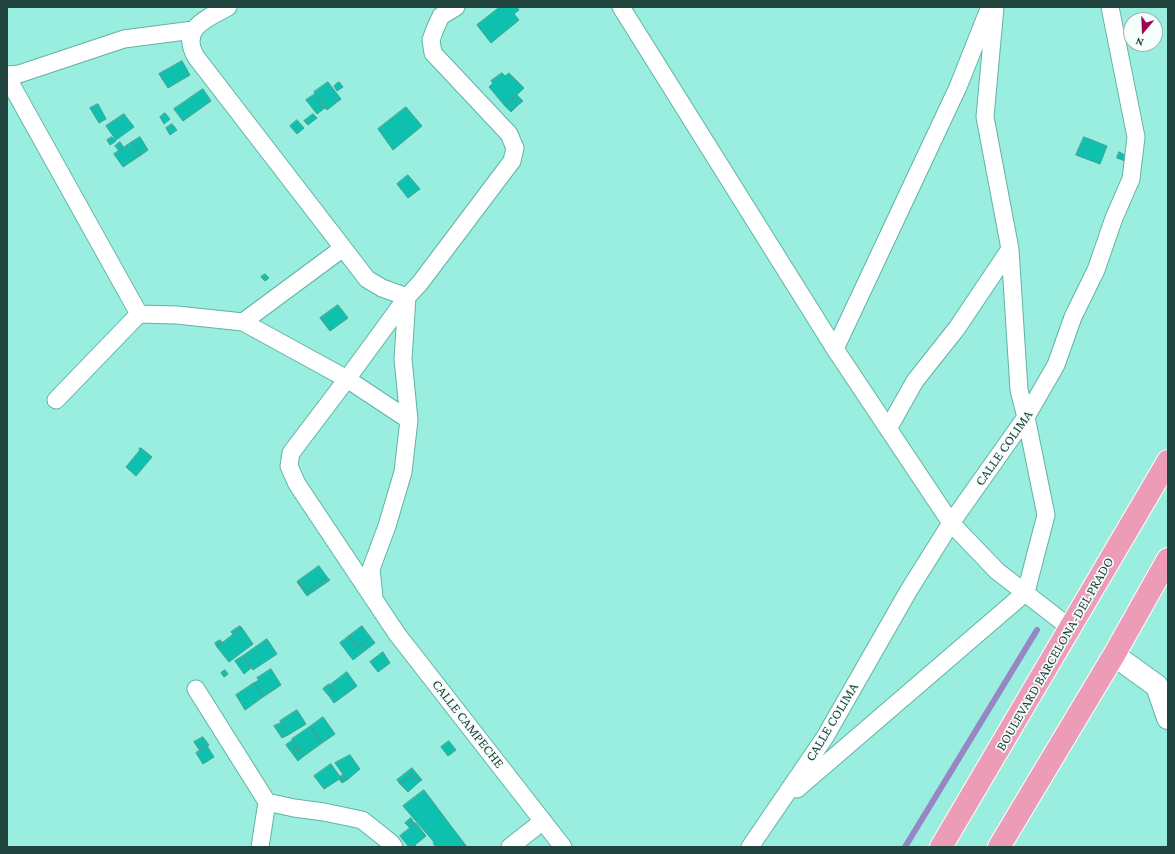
<!DOCTYPE html>
<style>
body{margin:0}
#map{position:relative;width:1175px;height:854px;overflow:hidden;background:#9aeedf;font-family:"Crimson Pro",serif}
canvas{display:block}
.frame{position:absolute;inset:0;border:8px solid #20433e;pointer-events:none}
.north{position:absolute;left:1123px;top:12px;width:40px;height:40px;box-sizing:border-box;background:#f6fefc;border:1px solid #a0b3b0;border-radius:50%;rotate:199deg;font-size:11px;font-weight:700;line-height:16px;text-align:center;color:#20433e}
.north::after{content:'';display:block;margin:auto;width:14px;height:18px;background:#9e054d;clip-path:polygon(50% 0,100% 100%,50% 72%,0 100%)}
</style>
<div id="map">
<canvas width="1175" height="854"></canvas>
<div class="frame"></div>
<div class="north">N</div>
</div>
<script>
const context = document.querySelector('canvas').getContext('2d');
context.lineJoin = 'round';
function stroke(path, color, width, dash) { context.strokeStyle = color; context.lineWidth = width; context.lineCap = dash ? 'butt' : 'round'; context.setLineDash(dash || []); context.stroke(path); }
function fillPath(path, color) { context.fillStyle = color; context.fill(path, 'evenodd'); }
function label(font, color, halo, rows, align = 'center') {
  context.font = font + ' "Crimson Pro",serif'; context.lineWidth = 3.5; context.setLineDash([]); context.textBaseline = 'middle'; context.strokeStyle = halo; context.fillStyle = color; for (const [text, x, y, turn = 0] of rows) {
    context.save(); context.translate(x, y); context.rotate((+turn || 0) * Math.PI / 180); context.textAlign = isNaN(turn) ? turn : align; if (halo) context.strokeText(text, 0, 0); context.fillText(text, 0, 0); context.restore();
  }
}
const stream = new Path2D(`
 M905,847L1037,630`);
const building = new Path2D(`
 M500,7H517L519,10L514,14L519,20L491,43L477,25Z
 M182,61L190,75L168,88L159,74Z
 M502,73L505,76L509,73L524,88L505,106L489,87L493,83L491,81Z
 M328,82L341,99L327,110L314,92Z
 M339,82L343,87L337,91L334,86Z
 M203,89L211,101L183,121L174,109Z
 M315,94L326,107L317,114L306,100Z
 M517,95L523,101L517,106L511,100Z
 M511,100L517,106L511,112L505,106Z
 M98,104L106,119L99,123L90,108Z
 M406,107L422,126L393,150L378,129Z
 M165,113L170,119L164,124L160,117Z
 M124,114L134,127L116,140L106,126Z
 M313,114L317,118L308,125L304,121Z
 M297,120L304,128L297,134L290,126Z
 M172,124L177,130L170,135L166,128Z
 M112,137L116,141L110,145L107,140Z
 M140,137L148,150L141,155L132,142Z
 M1084,137L1107,146L1100,164L1076,155Z
 M120,142L124,148L119,151L115,146Z
 M132,142L141,155L123,167L114,154Z
 M1119,152L1127,156L1125,161L1117,158Z
 M408,175L420,189L408,198L397,184Z
 M265,274L269,278L265,281L261,277Z
 M338,305L348,318L330,331L320,318Z
 M141,448L152,457L136,476L126,467L140,450L139,449Z
 M319,566L327,577L307,592L298,581Z
 M327,577L330,580L307,596L297,582L298,581L307,592Z
 M240,626L242,628L234,635L231,632Z
 M362,626L375,643L367,649L363,643L357,648L349,636Z
 M242,628L253,644L229,662L217,647Z
 M349,636L357,648L363,643L367,649L353,660L340,643Z
 M267,639L277,654L253,670L243,656Z
 M220,640L223,643L217,647L215,643Z
 M383,652L390,663L378,672L370,662Z
 M243,656L251,668L244,674L235,661Z
 M271,669L281,685L263,697L254,683L259,680L257,678Z
 M225,670L228,674L224,677L221,673Z
 M347,672L357,686L334,703L329,696L334,692L330,685Z
 M254,683L263,697L245,710L236,695Z
 M329,684L334,692L329,696L323,689Z
 M297,710L306,724L288,735L280,721Z
 M323,717L335,734L322,743L311,726Z
 M281,723L288,735L282,738L274,726Z
 M311,726L322,743L304,756L292,739Z
 M203,737L209,745L200,751L194,742Z
 M293,740L297,746L293,749L295,753L300,749L304,756L298,761L286,745Z
 M449,741L456,750L448,756L441,747Z
 M207,746L214,757L203,764L196,753Z
 M297,746L300,749L295,753L293,749Z
 M350,755L360,769L347,780L335,763Z
 M331,764L341,778L324,789L314,776Z
 M412,768L422,780L419,782L412,774L400,784L397,780Z
 M343,774L347,780L342,783L339,779L341,778L340,777Z
 M412,774L419,782L408,792L400,784Z
 M424,790L445,818L467,847H436L433,843L434,842L403,806Z
 M411,818L415,824L410,828L405,823Z
 M416,823L426,836L415,845L416,847H409L400,836Z`);
const minor = new Path2D(`
 M228,7C208,18 179,28 196,57L367,279L382,288L407,297
 M456,7L441,16L435,29L431,40L433,53L509,134L515,148L512,161L420,283L407,297L347,379L291,453L289,466L297,484L397,634L563,847
 M621,7L835,349L951,523L997,571L1069,627
 M7,75L19,74L124,39L193,30
 M7,77L139,314L177,315L243,322L347,379L409,420
 M243,322L343,248
 M835,349L958,87L989,9
 M56,400L139,314
 M888,429L915,381L957,328L1010,249
 M374,597L371,569L387,526L403,472L409,420L403,359L407,297
 M196,689L267,802L294,808L324,812L362,820L391,843L394,847
 M797,789L1026,592L1046,515L1026,417L1019,390L1010,249L985,117L995,7
 M260,847L267,802
 M510,847L543,821
 M750,847L825,737L909,590L951,523L1026,417L1056,365L1073,317L1096,270L1114,218L1131,179L1136,137L1110,7`);
const tertiary = new Path2D(`
 M1114,655L1157,686L1168,718`);
const primary = new Path2D(`
 M941,847L1168,461
 M999,847L1114,655L1168,559`);
const streetNames = [
 ["CALLE COLIMA",1004,448,-55],
 ["BOULEVARD BARCELONA-DEL PRADO",1055,654,-60],
 ["CALLE COLIMA",832,722,-59],
 ["CALLE CAMPECHE",468,724,52]
];
stroke(stream, '#9687c4', 6);
fillPath(building, '#0ec1ae');
stroke(building, '#499d91', 1);
stroke(minor, '#60b3a6', 19);
stroke(tertiary, '#60b3a6', 24);
stroke(primary, '#fff', 24);
stroke(minor, '#fff', 17);
stroke(tertiary, '#fff', 22);
stroke(primary, '#ed9cb7', 22);
label('14px', '#20433e', '#f6fefc', streetNames);
</script>
